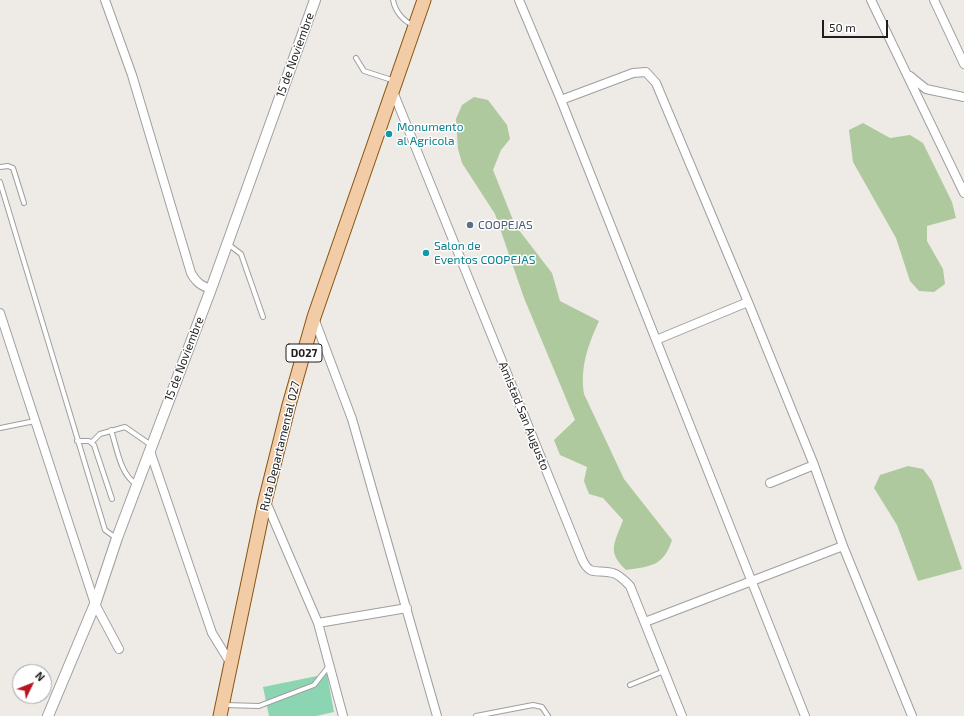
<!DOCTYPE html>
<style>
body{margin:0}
#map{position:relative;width:964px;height:716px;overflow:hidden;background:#eeeae5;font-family:"Exo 2",sans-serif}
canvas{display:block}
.north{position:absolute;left:12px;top:664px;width:40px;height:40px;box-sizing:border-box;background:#fff;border:1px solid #a5a5a5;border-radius:50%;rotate:47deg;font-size:11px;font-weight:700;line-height:16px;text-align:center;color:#1e1e1e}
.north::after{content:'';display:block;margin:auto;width:14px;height:18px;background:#b71523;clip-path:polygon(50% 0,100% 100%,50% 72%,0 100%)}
.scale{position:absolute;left:822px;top:20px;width:66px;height:18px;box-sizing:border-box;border:2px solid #1e1e1e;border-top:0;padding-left:5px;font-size:12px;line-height:14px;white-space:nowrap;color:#1e1e1e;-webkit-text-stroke:3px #fff;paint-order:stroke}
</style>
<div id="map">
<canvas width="964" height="716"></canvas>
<div class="north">N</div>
<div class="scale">50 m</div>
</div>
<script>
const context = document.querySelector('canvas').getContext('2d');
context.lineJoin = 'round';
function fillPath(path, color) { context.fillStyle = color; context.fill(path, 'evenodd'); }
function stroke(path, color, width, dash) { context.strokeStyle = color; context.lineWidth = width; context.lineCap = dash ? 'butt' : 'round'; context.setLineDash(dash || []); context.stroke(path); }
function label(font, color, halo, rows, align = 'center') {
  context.font = font + ' "Exo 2",sans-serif'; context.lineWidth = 3; context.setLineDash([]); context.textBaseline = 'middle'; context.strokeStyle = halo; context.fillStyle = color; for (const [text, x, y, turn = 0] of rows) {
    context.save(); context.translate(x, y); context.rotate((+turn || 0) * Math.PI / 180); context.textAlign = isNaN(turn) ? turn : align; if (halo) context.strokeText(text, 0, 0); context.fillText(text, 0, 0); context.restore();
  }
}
const forest = new Path2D(`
 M474,97L488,100L507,125L510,139L501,150L493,170L515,225L552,273L560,301L599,321C588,345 580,367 584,394L624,479L672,540C663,567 651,566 626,570C606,551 615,543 623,520L603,498L589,494L584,481L587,467L560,455L554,440L575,420L524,298L495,214L462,163L458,149L456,119L462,105Z
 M863,123L890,138L910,135L923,143L952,202L956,218L927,226V241L943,269L945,284L934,292L919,291L910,281L896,238L853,162L849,130Z
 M908,466L923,469L932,481L962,569L918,581L897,525L874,488L880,475Z`);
const pitch = new Path2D(`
 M327,674L334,712L316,716H269L263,687Z`);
const service = new Path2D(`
 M393,0C395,11 403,21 413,25
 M356,58L364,71L395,81
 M0,167L8,166L13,168L24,203
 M0,182L105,530L116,538
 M228,244L241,254L263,317
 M0,428L35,421
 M111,430C117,448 120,474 136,484
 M77,441H89L94,445L112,499
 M92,442L100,434L125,427L151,445
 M630,685L664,671
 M225,705L259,706L314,685L329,666
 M476,716L533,705L542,707L548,716`);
const minor = new Path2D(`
 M105,0L132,75L191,273C196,282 201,286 211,289
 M519,0L561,100L805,716
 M871,0L964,193
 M934,0L964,64
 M910,76L926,89L964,97
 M392,89L582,559C590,577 597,569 613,573C620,575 625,581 630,586L682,716
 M561,100L633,73L646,72L656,83L748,302L814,465L843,546L912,716
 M0,313L95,604L119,649
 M314,318L352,419L437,716
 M656,340L748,302
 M150,451L212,633L231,664
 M770,483L814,465
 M266,502L318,623L343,716
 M645,622L843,546
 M318,623L407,608`);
const tertiary = new Path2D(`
 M48,716L95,604L117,538L211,289L315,0`);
const primary = new Path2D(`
 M220,716L265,501L289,405L314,317L424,0`);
const markers = [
 [389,134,4,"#0f9aa8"],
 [470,225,4,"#5c6f8a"],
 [426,253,4,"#0f9aa8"]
];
const shields = [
 [304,353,36]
];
const shieldNames = [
 ["D027",304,353]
];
const streetNames = [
 ["15 de Noviembre",295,55,-70],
 ["15 de Noviembre",184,359,-69],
 ["Amistad San Augusto",524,416,68],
 ["Ruta Departamental 027",280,446,-76]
];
const cultureNames = [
 ["Monumento",397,127],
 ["al Agricola",397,141],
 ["Salon de",434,246],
 ["Eventos COOPEJAS",434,260]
];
const serviceNames = [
 ["COOPEJAS",478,225]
];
fillPath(forest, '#afc99e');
fillPath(pitch, '#8cd5b2');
stroke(service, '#9f9f9f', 6);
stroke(minor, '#9f9f9f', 10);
stroke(tertiary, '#9f9f9f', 12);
stroke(primary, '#895610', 15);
stroke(service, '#fff', 4);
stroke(minor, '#fff', 8);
stroke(tertiary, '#fff', 10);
stroke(primary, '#f2cba7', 13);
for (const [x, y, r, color] of markers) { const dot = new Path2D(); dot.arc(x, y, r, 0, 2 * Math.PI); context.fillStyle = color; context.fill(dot); stroke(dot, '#fff', 1.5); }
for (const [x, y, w] of shields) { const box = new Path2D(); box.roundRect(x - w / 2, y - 9, w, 18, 3); context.fillStyle = '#fff'; context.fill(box); stroke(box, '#1e1e1e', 1); }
label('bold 11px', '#1e1e1e', null, shieldNames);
label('12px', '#1e1e1e', '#fff', streetNames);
label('12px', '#0d838f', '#fff', cultureNames, 'left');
label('12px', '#4e5e75', '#fff', serviceNames, 'left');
</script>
